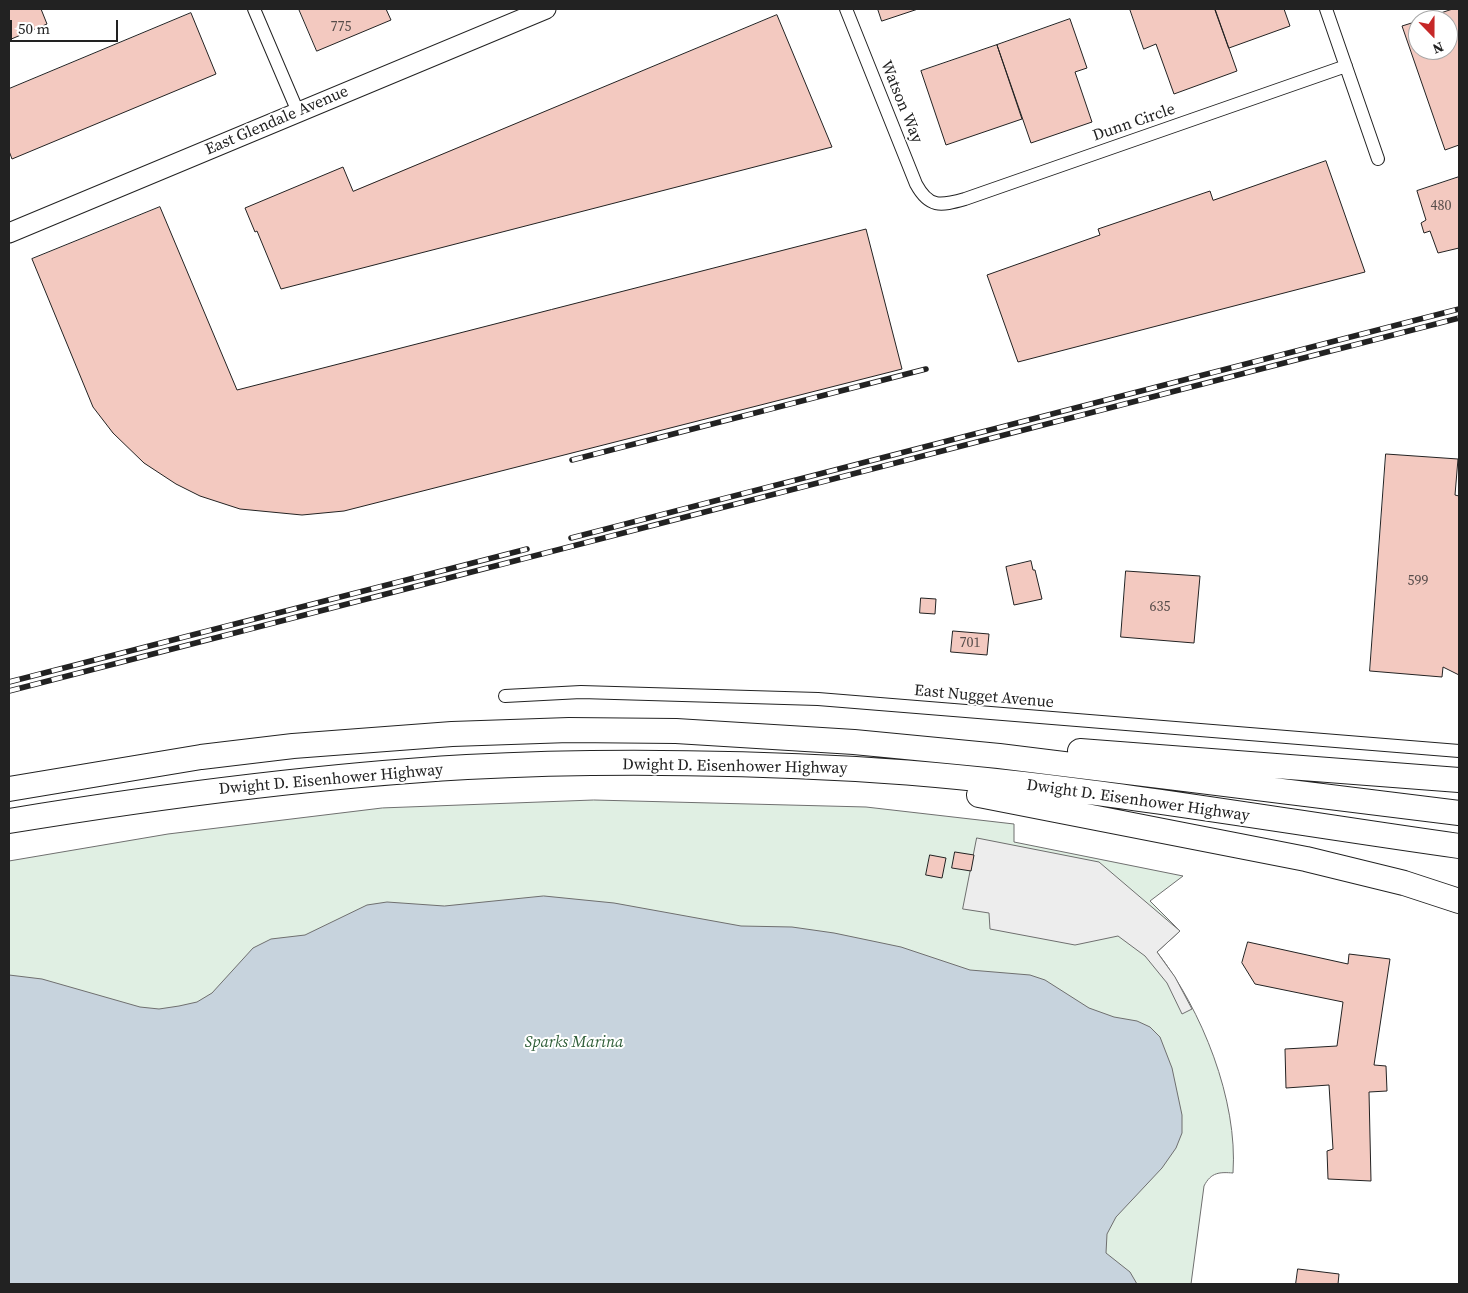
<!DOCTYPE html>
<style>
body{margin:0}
#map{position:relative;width:1468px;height:1293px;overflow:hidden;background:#fff;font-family:"Source Serif 4",serif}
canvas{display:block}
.frame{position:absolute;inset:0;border:10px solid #222;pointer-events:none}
.north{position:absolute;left:1408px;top:10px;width:50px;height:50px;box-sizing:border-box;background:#fff;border:1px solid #a7a7a7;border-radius:50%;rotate:158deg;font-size:14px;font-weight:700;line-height:20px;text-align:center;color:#222}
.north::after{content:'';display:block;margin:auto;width:18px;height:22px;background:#c62828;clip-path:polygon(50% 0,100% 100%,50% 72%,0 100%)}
.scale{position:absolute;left:10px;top:20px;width:108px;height:22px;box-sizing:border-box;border:2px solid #222;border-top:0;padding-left:6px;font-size:15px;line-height:18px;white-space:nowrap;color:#222;-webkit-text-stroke:4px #fff;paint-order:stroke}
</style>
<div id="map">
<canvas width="1468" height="1293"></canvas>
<div class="frame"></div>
<div class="north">N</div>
<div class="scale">50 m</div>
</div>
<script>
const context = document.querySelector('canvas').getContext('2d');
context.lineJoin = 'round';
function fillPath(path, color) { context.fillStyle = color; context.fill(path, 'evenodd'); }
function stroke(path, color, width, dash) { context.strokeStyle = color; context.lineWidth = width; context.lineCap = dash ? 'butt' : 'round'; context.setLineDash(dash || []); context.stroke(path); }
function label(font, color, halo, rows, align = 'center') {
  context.font = font + ' "Source Serif 4",serif'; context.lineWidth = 4; context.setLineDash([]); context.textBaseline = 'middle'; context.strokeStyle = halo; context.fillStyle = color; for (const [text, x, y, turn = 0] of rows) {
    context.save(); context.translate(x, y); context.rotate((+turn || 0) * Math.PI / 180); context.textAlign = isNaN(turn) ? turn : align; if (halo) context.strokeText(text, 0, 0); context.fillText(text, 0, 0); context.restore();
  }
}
const green = new Path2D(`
 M594,800L866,807L1014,824V842L1183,876L1150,901L1180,931L1157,952C1202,1010 1238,1100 1233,1173C1220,1172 1211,1172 1204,1186L1191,1284H9V861L168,834L382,808Z`);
const parking = new Path2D(`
 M977,838L1099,862L1180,931L1157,952L1175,977L1192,1009L1182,1014L1167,983L1145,956L1118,936L1075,945L990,929L989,913L963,909Z`);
const water = new Path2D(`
 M544,896L614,903L741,926L792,927L834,933L901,947L970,970L1030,975L1045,980L1089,1008L1114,1017L1137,1021L1150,1027L1160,1037L1172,1068L1182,1115V1133L1176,1148L1162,1168L1116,1217L1107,1234L1106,1253L1130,1272L1137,1284H9V975L42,979L140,1007L159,1009L179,1006L197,1002L212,993L253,948L271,939L305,935L367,905L387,902L444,906Z`);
const building = new Path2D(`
 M9,9H41L47,24L9,40Z
 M299,9H386L391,20L317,51Z
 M878,9H918L882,21Z
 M1130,9H1215L1237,71L1174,94L1156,44L1144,49Z
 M1215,9H1284L1290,26L1229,48Z
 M1453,9H1459V145L1445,150L1402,26L1418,21V50H1448V20H1420Z
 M191,13L216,74L12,159L9,151V89Z
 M777,15L832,147L281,289L257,231L255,232L245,208L343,167L353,191Z
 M1070,19L1087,68L1075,72L1092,122L1031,143L997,45Z
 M997,45L1022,119L946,145L921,71Z
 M1326,161L1365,272L1018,362L987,275L1100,235L1098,229L1210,191L1213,200Z
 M1459,177V248L1438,253L1430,231L1424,233L1421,223L1426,220L1417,191Z
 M160,207L237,390L866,229L902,369L344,511L302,515L240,509L200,496L176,484L144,463L113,433L93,407L32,259Z
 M1386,454L1458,459L1455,495L1459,496V675L1443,667L1442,677L1370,671Z
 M1031,561L1033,570H1035L1042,599L1014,605L1006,567Z
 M1126,571L1200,576L1194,643L1121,637Z
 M921,598L936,599L935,614L920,613Z
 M953,631L989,634L987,655L951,652Z
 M955,852L974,855L971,871L952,868Z
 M930,855L946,858L942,878L926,875Z
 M1248,942L1348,964L1349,954L1390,959L1374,1065L1386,1066L1387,1091L1369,1092L1371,1181L1328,1179L1327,1151L1333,1149L1329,1085L1286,1088L1285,1049L1337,1046L1343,1002L1255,984L1242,963Z
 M1298,1269L1339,1274L1338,1284H1296Z`);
const street = new Path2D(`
 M254,9L298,112
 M846,9L916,184C929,208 940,206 965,199L1346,66
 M1326,9L1378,159
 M505,696L581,692L818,699L1459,751`);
const secondary = new Path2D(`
 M9,233L546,9`);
const highway = new Path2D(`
 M1080,751L1459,780
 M9,789L201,757L293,746L452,734L569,730L676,731L854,742L999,756L1459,813
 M979,795L1306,859L1404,883L1459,901
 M9,821C161,796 314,776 467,767C596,760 727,762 856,769C1058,781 1259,818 1459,846`);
const rail = new Path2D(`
 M572,460L926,369
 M571,538L1459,309
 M9,682L527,549
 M9,691L1459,318`);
const numberNames = [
 ["775",341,27],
 ["480",1441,206],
 ["599",1418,581],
 ["635",1160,607],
 ["701",970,643]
];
const streetNames = [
 ["Watson Way",901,102,68],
 ["East Glendale Avenue",277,121,-23],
 ["Dunn Circle",1134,123,-19],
 ["East Nugget Avenue",984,697,5],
 ["Dwight D. Eisenhower Highway",735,767,1],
 ["Dwight D. Eisenhower Highway",331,780,-5],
 ["Dwight D. Eisenhower Highway",1138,801,8]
];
const parkNames = [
 ["Sparks Marina",574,1043]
];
fillPath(green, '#e0efe3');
stroke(green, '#6f6f6f', 1);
fillPath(parking, '#ededed');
stroke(parking, '#6f6f6f', 1);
fillPath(water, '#c7d3dd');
stroke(water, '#6f6f6f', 1);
fillPath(building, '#f3c9c0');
stroke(building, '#222', 1);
stroke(street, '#222', 14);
stroke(secondary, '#222', 21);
stroke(highway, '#222', 26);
stroke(street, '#fff', 12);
stroke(secondary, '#fff', 19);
stroke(highway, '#fff', 24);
stroke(rail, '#222', 5.5);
stroke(rail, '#fff', 4, [11]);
label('14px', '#564c4a', null, numberNames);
label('16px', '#222', '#fff', streetNames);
label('italic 16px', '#2f5e38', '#fff', parkNames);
</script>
